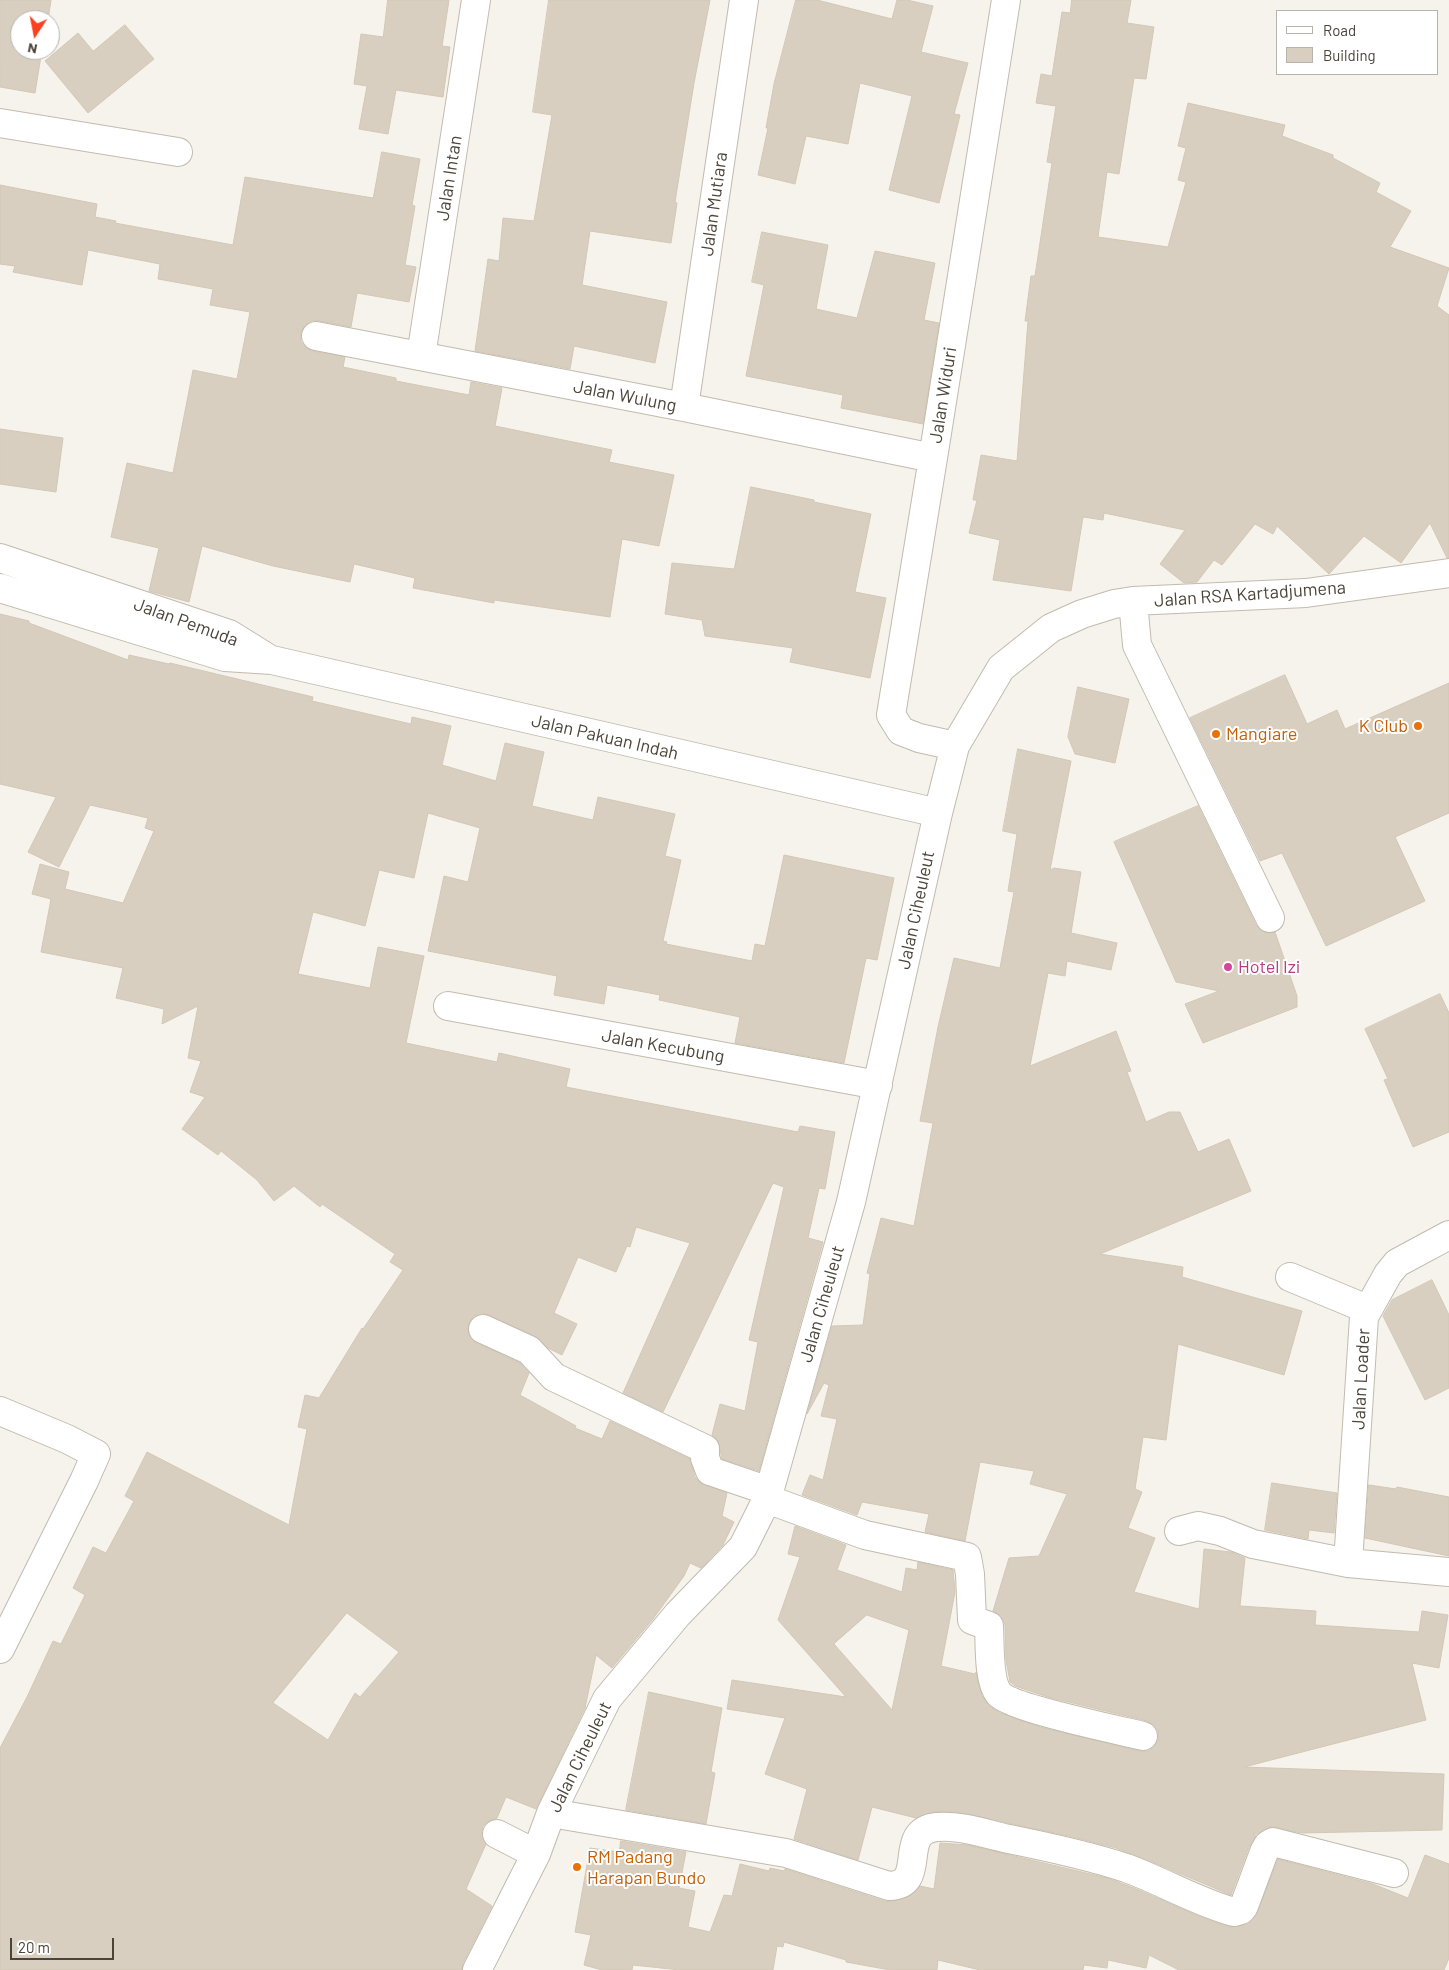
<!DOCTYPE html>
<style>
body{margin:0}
#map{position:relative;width:1449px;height:1970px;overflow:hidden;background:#f6f3ec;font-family:Barlow,sans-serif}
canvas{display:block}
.legend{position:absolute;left:1276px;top:10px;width:162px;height:65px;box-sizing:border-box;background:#fff;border:1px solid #b7b4b0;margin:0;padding:6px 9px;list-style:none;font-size:15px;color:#4b4439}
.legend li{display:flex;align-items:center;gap:10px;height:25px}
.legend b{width:25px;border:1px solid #b7b4b0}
.north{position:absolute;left:10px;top:10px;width:50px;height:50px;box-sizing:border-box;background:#fff;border:1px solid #b7b4b0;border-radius:50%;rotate:191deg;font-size:14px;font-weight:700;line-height:20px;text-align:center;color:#4b4439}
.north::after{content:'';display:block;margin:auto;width:18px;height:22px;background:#fc3f1d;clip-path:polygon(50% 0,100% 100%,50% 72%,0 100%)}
.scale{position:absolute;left:10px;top:1938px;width:104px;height:22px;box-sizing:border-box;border:2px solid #4b4439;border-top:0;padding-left:6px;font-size:15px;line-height:18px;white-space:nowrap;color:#4b4439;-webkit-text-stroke:4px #fff;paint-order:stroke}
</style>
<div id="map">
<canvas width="1449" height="1970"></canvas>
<ul class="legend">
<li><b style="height:6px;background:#fff"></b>Road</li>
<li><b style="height:14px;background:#d8cfc1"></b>Building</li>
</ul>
<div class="north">N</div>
<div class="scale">20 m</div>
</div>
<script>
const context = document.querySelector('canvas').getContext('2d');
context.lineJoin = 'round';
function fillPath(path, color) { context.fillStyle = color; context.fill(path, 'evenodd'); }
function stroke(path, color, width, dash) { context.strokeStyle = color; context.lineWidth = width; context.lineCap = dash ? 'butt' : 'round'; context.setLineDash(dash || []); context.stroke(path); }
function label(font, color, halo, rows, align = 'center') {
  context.font = font + ' Barlow,sans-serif'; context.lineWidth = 4; context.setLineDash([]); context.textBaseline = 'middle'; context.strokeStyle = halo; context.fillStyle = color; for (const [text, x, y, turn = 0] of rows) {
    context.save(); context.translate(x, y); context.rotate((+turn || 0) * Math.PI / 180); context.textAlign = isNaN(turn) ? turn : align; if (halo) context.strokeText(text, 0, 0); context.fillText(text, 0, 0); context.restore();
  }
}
const building = new Path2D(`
 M0,0H51L48,20H20V50H42L35,93L0,87Z
 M388,0H449L442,46L450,47L443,97L396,90L388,134L359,129L367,86L354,84L361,34L383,37Z
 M549,0H710L694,83L675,202L677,203L671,243L590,231L582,285L667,302L655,363L574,346L570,369L475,351L488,259L499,261L503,218L534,221L552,115L533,112Z
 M796,0H817L892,19L897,0H907L933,6L921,52L968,63L954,114L960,115L939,203L889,190L912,96L860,83L848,144L806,136L795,184L758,175L768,128H766L774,84Z
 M1072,0H1131L1127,23L1154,27L1146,79L1134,78L1119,174L1107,172L1098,237L1168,247L1186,182L1178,180L1186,148L1178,146L1188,103L1285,125L1282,136L1333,155V158L1380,183L1376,192L1411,211L1390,247L1449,268L1437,306L1449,315V558H1447L1430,523L1401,563L1364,536L1329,574L1277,526L1273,534L1255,524L1222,565L1214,560L1197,582L1184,583L1160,564L1185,530L1104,513L1103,520L1083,517L1071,591L993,580L1000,540L969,533L977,500H973L981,455L1017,461L1028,321H1025L1031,276H1035L1052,163L1047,162L1056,106L1036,103L1041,74L1052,76L1062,12L1070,13Z
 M125,25L154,59L88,113L45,61L78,33L93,51Z
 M382,152L420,159L412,205L415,206L405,265L416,267L409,302L357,293L351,327L319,321H311L305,325L301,333V342L305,347L313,351L345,357L343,367L396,378V381L469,395L471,382L502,388L495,426L612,450L609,462L674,475L659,546L622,539L610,617L494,600V603L413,588L415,578L354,564L350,582L273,566L202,546L189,602L149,591L159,548L111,537L127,463L173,473L193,370L237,379L250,312L210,305L213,289L158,279L160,264L88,250L82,285L13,272L15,266L0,264V185L97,204L95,217L116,221L115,223L233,245L245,177L373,198Z
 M762,232L828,245L816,309L857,318L875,251L935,263L924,320L939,323L923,424L841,408L843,395L746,376L764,285L752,282Z
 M0,429L63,438L56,492L0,484Z
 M751,487L814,500V502L871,514L855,592L886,598L870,678L790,662L793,648L705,636L702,620L665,614L672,563L734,569Z
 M0,614L29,621V623L128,660L129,655L169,664L170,663L313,697L312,701L411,724L412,717L451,726L442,765L496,781L505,743L544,752L532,806L593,820L598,797L675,814L665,856L681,860L663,941L667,942L666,944L752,961L755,944L765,946L784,855L894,878L877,960L866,958L844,1063L735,1043L740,1017L659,1000L660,995L607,985L604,1004L554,995L557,976L428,951L444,876L468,882L480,828L428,813L414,878L379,870L365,926L313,912L298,974L370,988L378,947L424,956L406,1043L497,1062L499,1053L570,1069L566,1087L798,1132L800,1126L835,1132L825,1189L819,1188L808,1238L823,1242L759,1471L722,1459L718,1441L712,1435L720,1404L745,1411L758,1342L749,1340L784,1187L773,1183L663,1412L623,1393L690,1243L636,1227L630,1247L627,1246L616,1272L578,1257L554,1313L577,1324L562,1355L548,1348L535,1336L489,1315L482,1313L474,1316L469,1323L468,1331L471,1338L477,1343L520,1363L529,1373L520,1395L576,1426L575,1428L602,1439L610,1421L690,1459L695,1477L700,1483L727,1493L722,1516L734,1522L723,1545L701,1568L690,1563L684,1576L653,1619L612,1668L596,1655L585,1708L536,1809L506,1797L497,1818L489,1821L483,1826L481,1835L486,1844L466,1889L492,1906L463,1963L462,1970H0V1748L27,1697L53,1641L61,1644L85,1595L73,1588L93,1547L106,1553L134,1501L125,1496L147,1452L289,1525L307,1429L298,1427L305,1395L319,1398L362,1328L363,1329L403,1270L390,1262L395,1254L322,1204L320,1207L294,1186L274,1201L257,1180L221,1151L218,1155L182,1129L205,1097L190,1092L201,1061L188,1058L198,1006L162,1024L164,1009L116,998L123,968L41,952L51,899L32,894L40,864L69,872L65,889L123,903L154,831L145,828L148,818L90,805L59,867L28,852L56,797L0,784ZM347,1613L399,1652L360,1697L355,1693L328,1740L273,1703Z
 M1285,675L1307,724L1337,710L1345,729L1449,683V813L1395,837L1425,901L1326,946L1282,853L1260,861L1190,718Z
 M1078,687L1129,699L1115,763L1075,754L1068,737Z
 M1018,749L1071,761L1050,870L1054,868L1081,872L1071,933L1117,943L1111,970L1067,961L1065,976L1048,973L1030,1066L1116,1031L1131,1071L1127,1072L1146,1122L1169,1112H1180L1198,1152L1229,1139L1251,1191L1100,1254L1183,1267L1182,1277L1302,1311L1284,1375L1178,1344L1166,1440L1143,1437L1135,1489L1142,1492L1128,1528L1155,1538L1134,1592L1199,1609L1204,1549L1231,1552L1245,1558L1240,1606L1316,1611L1315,1625L1419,1632L1422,1611L1448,1615L1439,1668L1412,1663L1426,1720L1244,1767L1444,1774L1442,1830L1302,1833L1270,1827L1257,1834H1253L1256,1836L1249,1847L1231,1895L1145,1859L1116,1848L1069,1836L956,1812H933L916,1818L872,1807L858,1860L794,1839L807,1789L765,1774L785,1718L727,1709L732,1680L846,1697L778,1620L800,1557L788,1554L795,1526L846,1545L837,1570L902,1592L906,1568L917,1570L918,1562L953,1570L955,1592L941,1666L975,1674L976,1672L982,1696L990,1707L1000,1713L1040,1727L1140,1751H1148L1154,1747L1158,1740V1731L1154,1725L1147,1721L1048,1697L1015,1686L1010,1682L1006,1660L1005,1625L1001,1616L993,1611L1009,1558L1039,1556L1067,1494L1030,1484L1034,1471L980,1462L965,1541L925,1532L929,1514L862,1502L857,1515L802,1495L810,1475L823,1480L837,1419L821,1416L829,1385L824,1383L807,1414L832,1326L863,1325L870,1274L867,1273L881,1218L914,1226L933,1123L920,1121L938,1027L954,958L1000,968L1014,892L1008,891L1017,834L1003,831ZM867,1615L909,1630L892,1710L834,1644Z
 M1198,806L1256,925L1262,931L1268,933L1275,932L1297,996V1007L1203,1043L1185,1004L1219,991L1176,982L1114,842Z
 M1440,994L1449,1013V1132L1413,1147L1384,1080L1388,1079L1365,1029Z
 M1432,1280L1449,1315V1388L1425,1400L1383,1316L1392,1300Z
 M1272,1483L1337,1493L1334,1533L1309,1530L1308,1539L1265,1530Z
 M1369,1485L1396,1489L1397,1487L1449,1497V1556L1365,1538Z
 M649,1692L722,1708L711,1772L715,1773L706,1824L626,1810Z
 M621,1841L686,1852L679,1888L695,1891L688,1927L710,1932L724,1895L732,1896L740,1864L769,1871L770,1868L784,1871L785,1869L884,1901H892L911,1895L920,1886L934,1889L940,1843L968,1845L1107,1878L1134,1888L1201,1917L1230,1927L1245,1925L1256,1915L1278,1859L1373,1884L1408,1898L1425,1855L1449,1864V1958L1444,1970H1179L1149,1955L1146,1968L1108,1960L1107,1968L1084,1965L1083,1970H980L938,1960L937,1970H890L846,1962V1960L784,1942L783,1947L777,1946L773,1970H680L633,1965L632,1970H602L584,1965L591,1935L575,1932L590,1848L619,1852Z`);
const minor = new Path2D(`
 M0,123L178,152
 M316,336L684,407L933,458
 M421,356L476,0
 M684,407L744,0
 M0,558L229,634L266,657
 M0,588L225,657L272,660L938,813
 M1133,601L1137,645L1270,918
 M955,746L919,738L901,731L891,715L933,458L1006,0
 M448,1006L878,1085
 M1290,1277L1367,1309
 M483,1329L529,1350L554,1377L705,1449V1458L710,1471L769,1491
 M0,1411L67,1439L96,1454L84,1481L0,1649
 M767,1499L865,1535L967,1557L970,1574L972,1620L989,1626C990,1643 988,1681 999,1694C1012,1708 1118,1730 1143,1736
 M1179,1531L1198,1526L1220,1531L1253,1544L1348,1563L1449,1572
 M1348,1563L1364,1317L1388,1274L1397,1263L1449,1235
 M551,1813L786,1853L889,1886C930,1885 895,1831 937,1827C959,1825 983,1833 1004,1838C1044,1846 1087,1855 1126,1868C1162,1881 1197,1902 1234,1912L1241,1910L1244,1906L1264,1852L1268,1845L1273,1842L1394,1873
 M497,1834L536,1854
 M477,1970L536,1854L551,1813L607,1699L678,1614L743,1547L767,1499L851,1202L938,813L955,746L1001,668L1051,628L1082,614L1114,604L1133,601L1306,593L1449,573`);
const markers = [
 [1418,726,5,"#e8710a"],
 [1216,734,5,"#e8710a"],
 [1228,967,5,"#d1479c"],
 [577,1867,5,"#e8710a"]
];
const streetNames = [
 ["Jalan Intan",449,178,-81],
 ["Jalan Mutiara",714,204,-82],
 ["Jalan Widuri",943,395,-81],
 ["Jalan Wulung",625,396,11],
 ["Jalan RSA Kartadjumena",1250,594,-4],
 ["Jalan Pemuda",186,622,20],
 ["Jalan Pakuan Indah",605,737,13],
 ["Jalan Ciheuleut",916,910,-78],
 ["Jalan Kecubung",663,1046,10],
 ["Jalan Ciheuleut",822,1304,-74],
 ["Jalan Loader",1361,1379,-87],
 ["Jalan Ciheuleut",580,1757,-64]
];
const foodNames = [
 ["K Club",1408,726,"right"],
 ["Mangiare",1226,734],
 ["RM Padang",587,1857],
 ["Harapan Bundo",587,1878]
];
const hotelNames = [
 ["Hotel Izi",1238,967]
];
fillPath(building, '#d8cfc1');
stroke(building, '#d3c7b4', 1);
stroke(minor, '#c2bbae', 30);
stroke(minor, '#fff', 28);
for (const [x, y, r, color] of markers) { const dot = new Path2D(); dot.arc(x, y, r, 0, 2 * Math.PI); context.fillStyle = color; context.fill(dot); stroke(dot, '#fff', 2); }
label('18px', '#4b4439', '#fff', streetNames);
label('18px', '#c56008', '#fff', foodNames, 'left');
label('18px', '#b23c85', '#fff', hotelNames, 'left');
</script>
